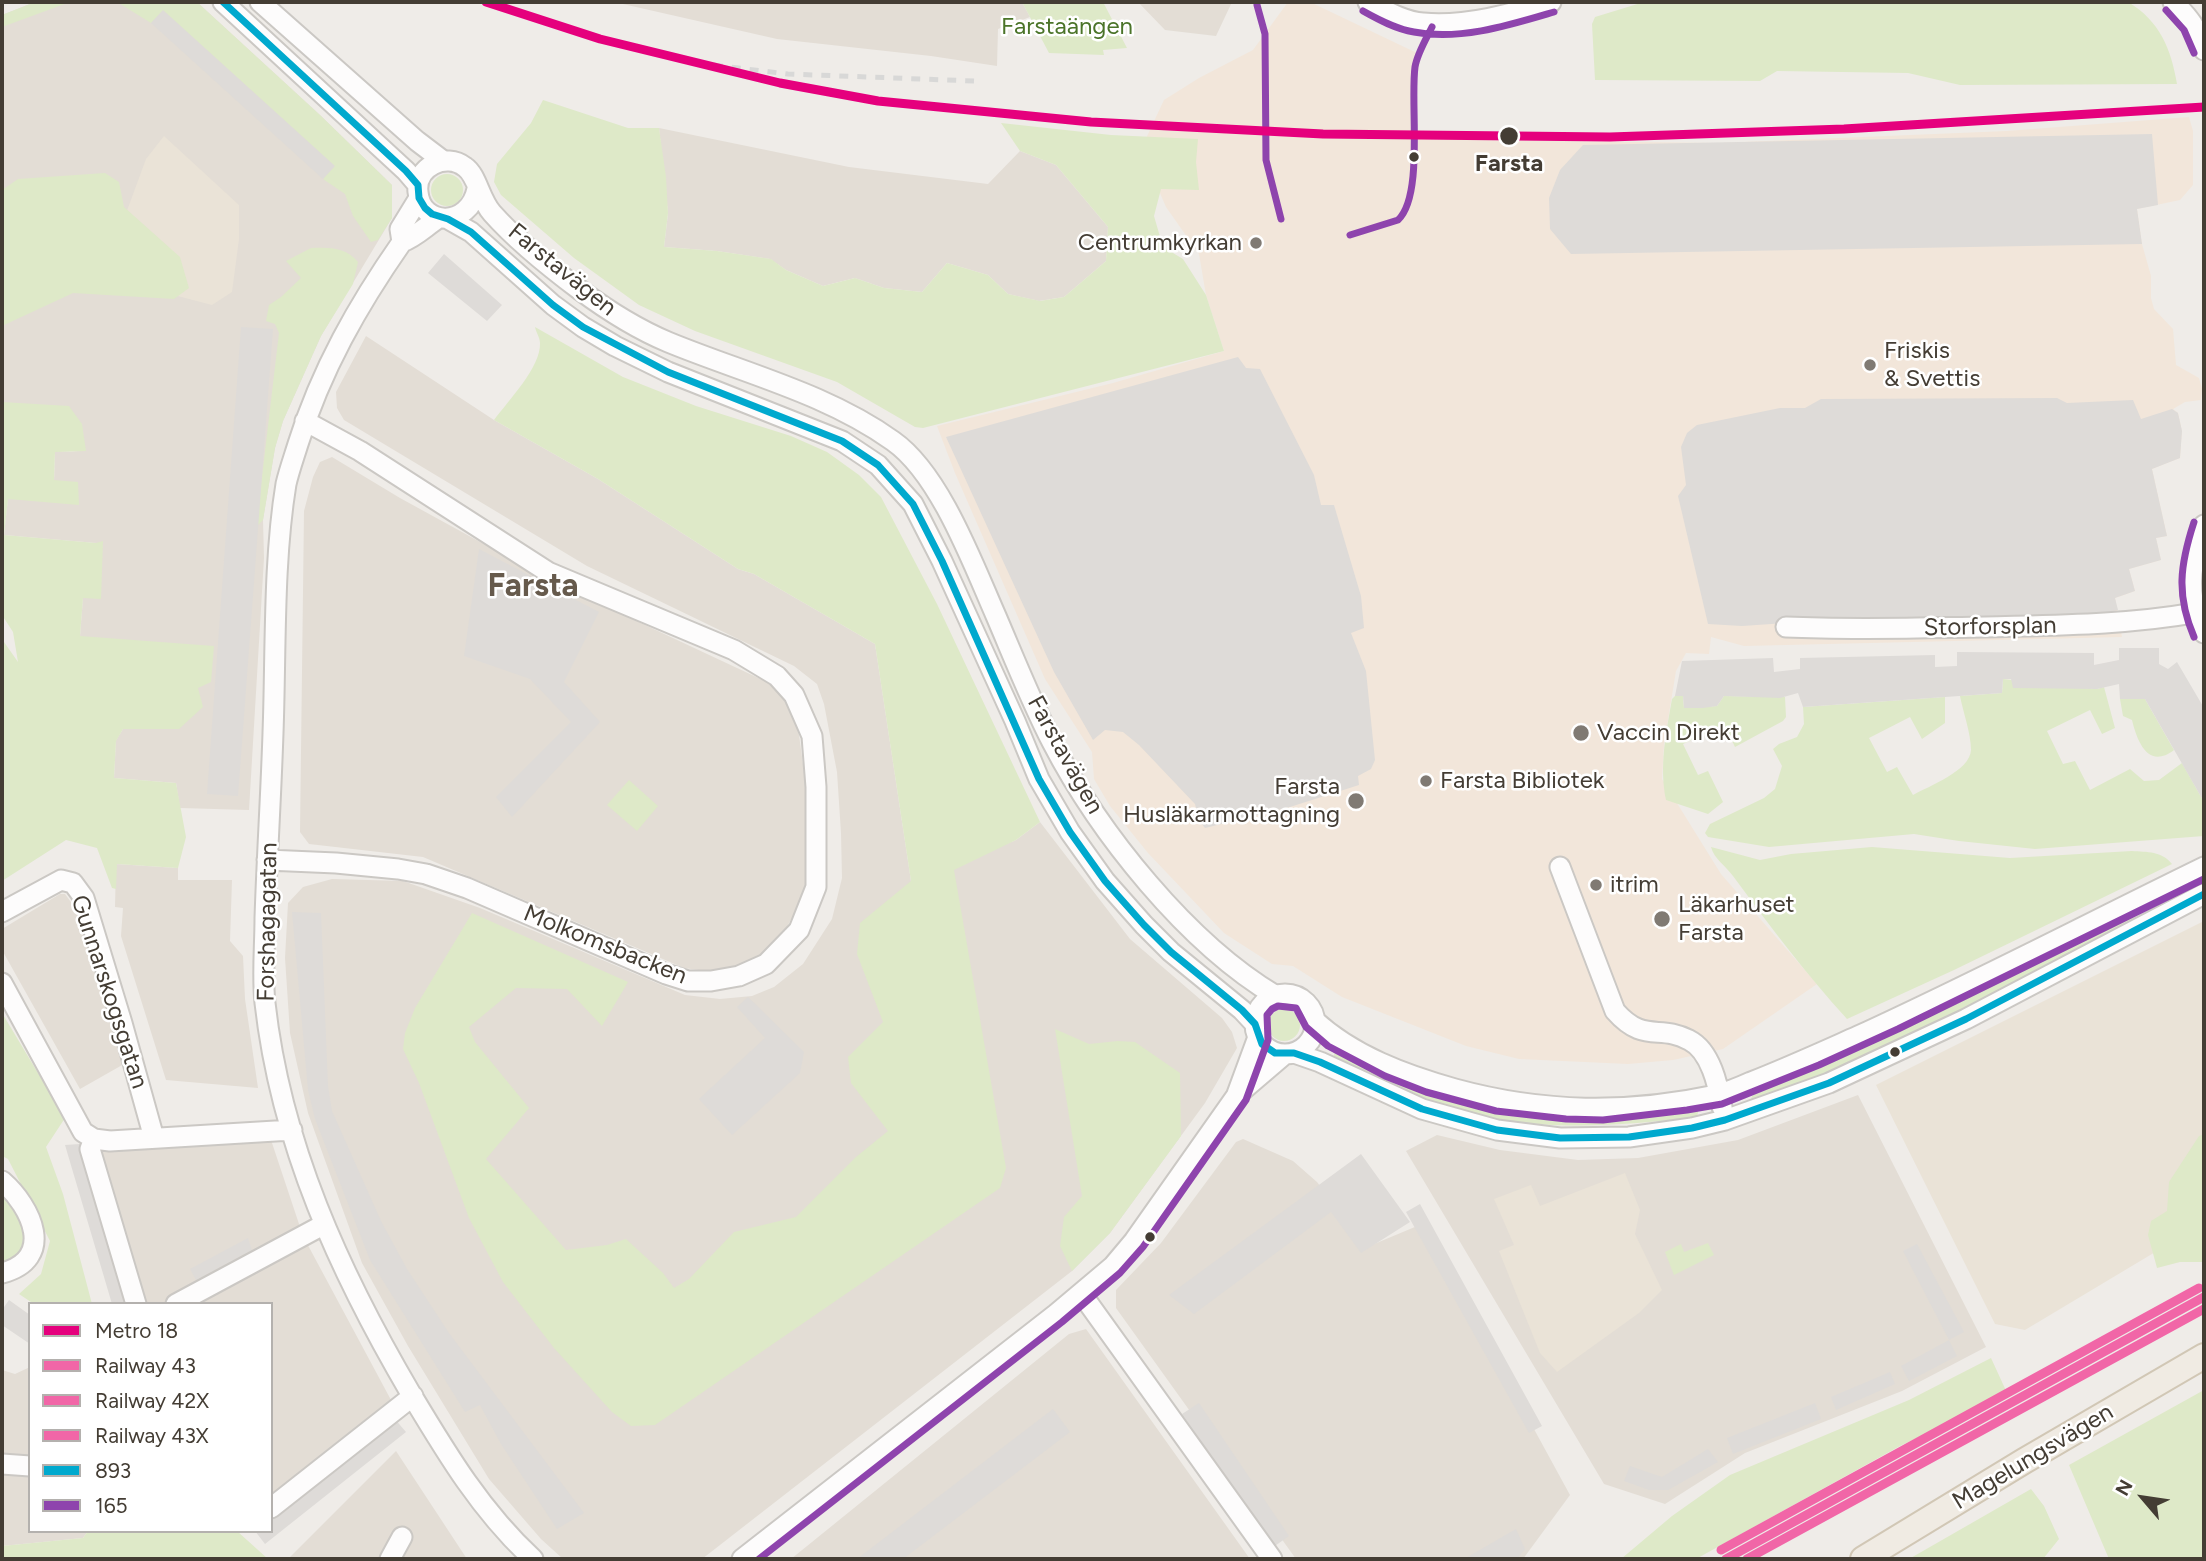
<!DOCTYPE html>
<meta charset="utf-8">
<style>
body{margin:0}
#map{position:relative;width:2206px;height:1561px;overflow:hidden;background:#efece8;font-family:Figtree,sans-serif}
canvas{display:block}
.frame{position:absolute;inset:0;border:4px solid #443d34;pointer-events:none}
.legend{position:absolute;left:28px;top:1302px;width:245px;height:231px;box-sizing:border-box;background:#fff;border:2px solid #b4b1ae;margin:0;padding:9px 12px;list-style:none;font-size:21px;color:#443d34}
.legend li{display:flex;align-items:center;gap:14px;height:35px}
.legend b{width:35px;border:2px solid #b4b1ae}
.north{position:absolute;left:2108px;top:1463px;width:70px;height:70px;-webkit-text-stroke:5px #fff;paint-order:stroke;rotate:299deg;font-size:19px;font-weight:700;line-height:28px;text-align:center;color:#443d34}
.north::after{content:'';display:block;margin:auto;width:24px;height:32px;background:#443d34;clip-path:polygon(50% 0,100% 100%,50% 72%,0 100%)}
</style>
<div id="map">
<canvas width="2206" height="1561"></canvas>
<div class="frame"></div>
<ul class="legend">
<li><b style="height:9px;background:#e5007d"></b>Metro 18</li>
<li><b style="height:9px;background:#f166a7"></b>Railway 43</li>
<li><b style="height:9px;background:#f166a7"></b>Railway 42X</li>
<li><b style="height:9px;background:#f166a7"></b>Railway 43X</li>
<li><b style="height:9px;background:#00a9ce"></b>893</li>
<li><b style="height:9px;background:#8e44ad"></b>165</li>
</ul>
<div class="north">N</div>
</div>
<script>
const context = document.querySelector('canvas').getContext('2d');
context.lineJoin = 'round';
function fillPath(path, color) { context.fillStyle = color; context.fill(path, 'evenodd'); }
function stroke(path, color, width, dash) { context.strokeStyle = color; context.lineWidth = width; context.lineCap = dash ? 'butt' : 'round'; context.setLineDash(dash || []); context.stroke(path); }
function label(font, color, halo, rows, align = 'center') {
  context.font = font + ' Figtree,sans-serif'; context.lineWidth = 5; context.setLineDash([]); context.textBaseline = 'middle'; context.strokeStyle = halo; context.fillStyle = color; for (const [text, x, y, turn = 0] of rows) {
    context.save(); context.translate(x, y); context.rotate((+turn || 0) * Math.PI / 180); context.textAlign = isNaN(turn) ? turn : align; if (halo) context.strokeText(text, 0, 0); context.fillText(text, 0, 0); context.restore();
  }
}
const residential = new Path2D(`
 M35,2H197L320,115L392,185V218L321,336L283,421L275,448L263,520L264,558L249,810L180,808L176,783L114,778L116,740L123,729H179L80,636L83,597L101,598L96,543L4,535L8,498L54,481L55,451L79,452L2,443V15Z
 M614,2H1022L1030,17L998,29L997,66L931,56L777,39Z
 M1138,2H1232L1216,36L1165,30Z
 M659,128L849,167L988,184L1020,151L1056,165L1108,227L1106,261L1064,297L1039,301L1008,294L988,275L947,263L922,292L884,288L855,278L823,286L786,270L770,259L717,251L664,247L668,213Z
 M366,336L494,420L598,479L738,569L754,574L875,644L911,881L1016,840L1040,822L1130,939L1222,1018L1232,1032L1237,1048L1205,1103L1110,1233L1072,1271L702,1559H563L541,1539L489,1479L408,1346L362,1263L308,1113L290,1033L285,958L288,903L303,887L332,879L403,881L480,908L685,995L720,999L752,996L774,987L803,964L832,919L842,878L841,833L837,772L824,704L817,684L794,666L587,566L344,420L337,408L336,392Z
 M332,457L400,498L553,582L767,682L783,693L797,720L812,831L807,889L778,944L754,967L719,973L684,968L423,857L309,844L300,832L304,511L313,477L320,462Z
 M116,864L178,868V880H232L230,941L243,956L245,999L258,1088L166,1080L121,936L123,908L115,907Z
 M60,894H65L76,909L124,1064L80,1089L2,950V929Z
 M1858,1095L1986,1347L1902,1391L1745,1453L1665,1504L1604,1484L1406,1151L1437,1135L1500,1150L1578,1160L1638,1158L1738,1140Z
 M1243,1139L1293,1161L1317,1182L1367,1247L1422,1224L1570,1495L1523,1559H1296L1116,1308V1290L1161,1243L1236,1142Z
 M271,1140L303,1236L391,1400L271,1503V1304H144L98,1151Z
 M1086,1329L1250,1559H791L1069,1334Z
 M30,1367V1531H88L83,1538L2,1546V1370L15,1374Z
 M396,1451L467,1559H288Z`);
const commercial = new Path2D(`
 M1288,2H1310L1419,54L1410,139L1718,143L2007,131L2189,117L2193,131V185L2180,200L2137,209L2142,244L2151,276V298L2154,309L2173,329L2176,365L2199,378L2202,389L2201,400L2185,402L2173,409L2178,413L2182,431L2180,458L2152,469L2167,536L2156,538L2161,560L2129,569L2135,591L2115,598L2122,637L1744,646L1711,637L1709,654L1686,653L1676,671L1664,744L1662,779L1721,874L1817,984L1723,1049L1673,1060L1628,1064L1519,1059L1466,1046L1342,997L1293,966L1272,964L1224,933L1148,853L1110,806L1094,779L1092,752L1045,679L955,473L937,426L1113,383L1224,351L1206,295L1199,254L1166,207L1141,149L1164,100L1199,78L1253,50Z`);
const education = new Path2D(`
 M164,136L239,205V239L232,292L212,305L170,294L125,216L146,159Z
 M2204,921V1230L2187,1233L2025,1330L1995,1324L1876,1085Z
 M1625,1173L1640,1210L1635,1234L1662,1290L1639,1313L1557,1372L1540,1353L1499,1251L1514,1245L1494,1199L1531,1185L1540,1206Z`);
const green = new Path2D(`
 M35,2H70L2,27V15Z
 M117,2H197L320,115L392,185V218L378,240L371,242L353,216L345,194L323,179L334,166L163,11L151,23Z
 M1022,2H1103L1127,48L1103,50L1104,55L1049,53Z
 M1644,2H2128C2160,21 2171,49 2177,84L1960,85L1908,73L1777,71L1760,81L1595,80L1592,24L1595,17Z
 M543,100L628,128H659L666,177L668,213L664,247L717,251L771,259L786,270L823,286L855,278L884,288L922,292L947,263L988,275L1008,294L1040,301L1064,297L1106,261L1108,227L1056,165L1020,151L1001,123L1111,135L1198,139L1196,162L1199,190L1161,189L1154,216L1163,247L1183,259L1206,295L1224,351L923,428L915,427L837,382L695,331L639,305L574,258L501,195L494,182L497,164L531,123Z
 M105,173L119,182L124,207L180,257L189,288L174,299L73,293L2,326V190L18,179Z
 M431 190a16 16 0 1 1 32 0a16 16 0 1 1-32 0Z
 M311,248C329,247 346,247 358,262L353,284L321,336L283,421L275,448L263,520L256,527L279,333L275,324L266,321L269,305L281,297L301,278L286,261Z
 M535,327L623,377L696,406L791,436L827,452L859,475L881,497L937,604L1040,822L1016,840L954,870L1006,1168L1000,1188L655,1425L631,1426L612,1412L554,1348L503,1282L469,1218L419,1083L403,1049L405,1033L415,1008L472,913L628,982L602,1026L567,989L516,988L469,1027L475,1042L529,1108L486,1159L566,1250L607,1245L626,1239L663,1273L674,1288L689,1279L734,1232L796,1217L856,1157L888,1131L851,1083L848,1057L883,1022L857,954L860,923L911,881L875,644L754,574L738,569L598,479L494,420C508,401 541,367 540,343C540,338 536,332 535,327Z
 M2,402L69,406L82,424L86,451L55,452L54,480L78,482L79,505L8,499L4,535L96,543L103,541L101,599L83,598L80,636L214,646L211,682L198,688L203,707L179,729H123L116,741L114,778L176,783L186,837L178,868L117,864L116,889L112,888L97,848L66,840L2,881V644L4,642L18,662L13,632L2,615Z
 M2003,679L2097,689L2104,687L2115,728L2102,734L2090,710L2047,731L2063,764L2075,761L2090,790L2130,769L2144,781L2159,780L2182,763L2204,802V836L2035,849L1959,841L1914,834L1769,847L1708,837L1705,833L1710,824L1764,798L1775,789L1782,766L1773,749L1779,744L1797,737L1804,724L1803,707L1945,697V723L1922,739L1910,717L1869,738L1887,772L1897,767L1913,795C1929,786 1970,771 1971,750C1971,733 1963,712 1960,696L2002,693Z
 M1675,696H1683L1684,708L1717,706L1724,696L1785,697L1786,717L1783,721L1735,747L1724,724L1683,744L1698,775L1708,771L1723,802L1708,814L1666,800C1659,766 1666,733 1672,699Z
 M2120,699H2145L2174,750C2148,770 2137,741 2132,720L2123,716Z
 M629,780L658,806L637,831L607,805Z
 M1711,847L1760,860L1791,854L1872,847L2010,858L2132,851C2147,852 2162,851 2172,864L1954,970L1847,1019C1806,974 1769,925 1733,876C1726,866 1714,859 1711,847Z
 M2138,916C2100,939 2060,959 2020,980C1935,1024 1847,1065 1758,1103L1751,1099L1755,1089L1813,1070L2099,928Z
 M1268 1025a16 16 0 1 1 32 0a16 16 0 1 1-32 0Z
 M2,1013L65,1118L46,1147L63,1194L92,1304H34L19,1294L41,1274L50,1241L8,1159L2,1156Z
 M1055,1029L1089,1044L1118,1041L1135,1042L1180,1073L1181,1136L1110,1233L1072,1271L1060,1246L1064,1217L1082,1196Z
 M1336,1049L1434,1092L1699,1108L1697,1117C1603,1128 1511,1134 1421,1098C1391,1087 1362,1072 1333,1058Z
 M2204,1134V1262H2180L2157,1268L2148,1235L2151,1221L2167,1211L2169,1182L2199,1136Z
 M2,1191C22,1206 39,1259 2,1262Z
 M1708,1243L1714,1255L1674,1275L1665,1252L1681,1244L1684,1252Z
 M1991,1358L2008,1395L1900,1446L1696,1559H1621L1672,1516L1730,1475L1909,1400Z
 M2204,1390V1559H2109L2069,1465Z
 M2031,1489L2044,1506L2059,1539L2043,1559H1909Z
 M88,1531H237L268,1559H2V1546L83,1538Z`);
const parking = new Path2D(`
 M163,10L335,166L323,179L151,23Z
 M2152,134L2158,205L2137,209L2142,244L1571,254L1550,229L1549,198L1560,170L1583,145Z
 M444,254L502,305L487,321L428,273Z
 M241,327L273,329L238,796L207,794Z
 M1238,357L1246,368L1260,369L1314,475L1321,505H1334L1361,596L1364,628L1351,633L1366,671L1375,760L1371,769L1358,776L1359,785L1290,807L1205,828L1199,820L1195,804L1139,745L1123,732L1105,730L1093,740L1054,672L946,437Z
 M2057,398L2067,403L2133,400L2141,419L2172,409L2178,413L2182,431L2180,458L2152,469L2167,536L2156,538L2161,560L2129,569L2135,591L2115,598L2118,610L2099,614L1845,619L1742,626L1708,624L1678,496L1686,485L1681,447L1687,433L1697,425L1780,408H1805L1821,399Z
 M479,549L599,612L564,682L600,722L512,817L496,797L571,722L530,679L464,656Z
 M2119,648H2159V664L2168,669L2177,662L2204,708V802L2145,699H2120L2119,684L2097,689L2013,688L2011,679H2003L2002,693L1803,707L1798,693L1780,698L1724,696L1717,706L1703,708H1684L1683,696H1675L1682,661L1773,658L1774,672L1800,669V658L1935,655V667L1957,666V652L2094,653V665L2119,660Z
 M292,912L321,913L328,1086L332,1111L381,1221L407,1269L449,1333L584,1513L557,1529L501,1444L480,1405L465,1412L370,1260L315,1119L308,1090Z
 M748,997L804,1052L800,1073L732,1135L699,1099L765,1038L737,1007Z
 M80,1144L125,1304H112L65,1145Z
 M1361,1154L1410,1222L1361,1253L1331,1212L1194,1314L1169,1295Z
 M1420,1204L1542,1426L1529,1433L1406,1212Z
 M248,1238L252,1250L196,1280L190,1269Z
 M1917,1244L1964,1332L1949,1340L1957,1356L1909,1381L1901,1366L1949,1340L1903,1251Z
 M9,1300L30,1315V1344L2,1325V1310Z
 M1890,1372L1895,1384L1836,1410L1831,1397Z
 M1199,1403L1289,1536L1272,1548L1182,1414Z
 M1815,1403L1821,1419L1733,1454L1727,1438Z
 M1053,1409L1070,1432L903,1559H857Z
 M394,1418L406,1432L265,1544L255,1531H271V1516Z
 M1708,1449L1718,1462L1668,1490H1649L1624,1481L1630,1466L1662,1477Z
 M1516,1529L1525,1549L1517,1559H1464Z`);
const minor = new Path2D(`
 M223,2L406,171L418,185
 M260,2L417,141L442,160
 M1368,2C1384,10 1405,22 1423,23C1465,27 1511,14 1551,2
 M2173,2C2188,16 2199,30 2204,50
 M477,189C469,228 421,227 418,192C415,167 446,152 465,167C477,175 480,200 492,213C515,239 552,269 580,290C607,310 637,329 668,342C743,373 826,393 893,441C940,474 973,564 996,616C1014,658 1031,701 1052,742C1099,833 1187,943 1276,996
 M439,218C426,226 416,237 402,242C358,305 321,370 298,444C294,457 289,471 286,484C273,563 276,653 273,733C271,795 267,856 265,918C265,946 262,976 265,1003C281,1145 340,1273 411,1394C447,1454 481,1511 533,1559
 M448,219L471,232L553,305L583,327L615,346L668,372L842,441L878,465L913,504L942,561L1015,721L1039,779L1070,832L1105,881L1144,925L1171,952L1242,1010L1255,1024
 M402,242L400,229L419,198
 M2204,525C2190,566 2185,594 2204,633
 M1786,627C1852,630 1918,628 1985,627C2055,625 2125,625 2194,613
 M267,860L336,863L398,869L426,874L467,888L666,974L688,981H711L739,976L766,964L799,930L816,887V787L812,736L794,695L777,676L734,650L548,572L360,451L305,421
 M1560,867L1615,1011C1644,1044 1659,1024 1689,1040C1711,1051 1718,1086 1722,1107
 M2,912L61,880L73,883L84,898L122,1023L154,1138
 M2,983L83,1132L94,1139L110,1141L292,1130
 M1255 1024a30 30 0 1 1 60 0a30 30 0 1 1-60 0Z
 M1314,1020C1353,1056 1405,1075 1455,1089C1543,1113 1627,1114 1716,1095C1728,1092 1740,1087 1751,1082C1787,1068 1822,1052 1858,1036C1974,983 2089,923 2204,867
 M1294,1053L1320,1062L1422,1109L1497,1130L1560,1138L1629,1137L1692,1128L1725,1120L1829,1083L1966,1019L2204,894
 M1237,1094L1258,1037
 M94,1139L90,1149L136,1304
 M2,1181C32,1207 56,1259 2,1273
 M1081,1293L1272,1559
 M176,1304L323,1225
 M2,1464L30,1466
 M271,1508L413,1396
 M390,1559L402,1537
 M742,1559L1056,1314L1113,1266L1134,1241L1237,1095L1285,1054`);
const major = new Path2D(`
 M1863,1559L2024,1461L2204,1356`);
const rail = new Path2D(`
 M661,54L713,65L788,74L974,81`);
const bus1 = new Path2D(`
 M223,2L406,171L418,185L419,198L425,208L432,214L448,219L471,232L553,305L583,327L668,372L842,441L878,465L913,504L942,561L1039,779L1070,832L1105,881L1144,925L1171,952L1242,1010L1255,1024L1262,1044L1275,1053H1294L1320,1062L1422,1109L1497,1130L1560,1138L1629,1137L1692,1128L1725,1120L1829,1083L1966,1019L2204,894`);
const bus2 = new Path2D(`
 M1257,5L1265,34L1266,160L1281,219
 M2166,10L2184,30L2194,53
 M1363,11C1379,20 1396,29 1414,32C1460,41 1510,25 1554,12
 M1350,235L1398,220C1424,196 1410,103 1415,67C1417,54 1426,39 1432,27
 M2194,522C2180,565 2176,595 2194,637
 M759,1559L1062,1322L1120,1273L1143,1247L1246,1100L1268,1040L1267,1015L1272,1009L1278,1006L1296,1008L1306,1027L1328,1046L1385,1076L1426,1092L1496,1111L1566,1119L1603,1120L1687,1110L1722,1104L1819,1065L1898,1029L2204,879`);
const rail1 = new Path2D(`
 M1726,1559L2204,1297`);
const rail2 = new Path2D(`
 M1747,1559L2204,1309`);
const rail3 = new Path2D(`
 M1721,1550L2199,1288`);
const metro1 = new Path2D(`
 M486,2L600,39L780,83L878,101L1091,122L1323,134L1610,137L1844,129L2204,107`);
const markers = [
 [1509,136,10,"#443d34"],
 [1414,157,6,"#443d34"],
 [1256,243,7,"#807a73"],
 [1870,365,7,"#807a73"],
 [1581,733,9,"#807a73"],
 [1426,781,7,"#807a73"],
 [1356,801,9,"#807a73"],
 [1596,885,7,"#807a73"],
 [1662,919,9,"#807a73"],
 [1895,1052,6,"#443d34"],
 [1150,1237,6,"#443d34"]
];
const parkNames = [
 ["Farstaängen",1067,27]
];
const stopNames = [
 ["Farsta",1509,164]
];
const poiNames = [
 ["Centrumkyrkan",1242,243,"right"],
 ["Friskis",1884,351],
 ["& Svettis",1884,379],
 ["Vaccin Direkt",1597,733],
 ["Farsta Bibliotek",1440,781],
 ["Farsta",1340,787,"right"],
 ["Husläkarmottagning",1340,815,"right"],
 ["itrim",1610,885],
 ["Läkarhuset",1678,905],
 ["Farsta",1678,933]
];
const streetNames = [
 ["Farstavägen",562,270,39],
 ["Storforsplan",1990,627,-1],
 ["Farstavägen",1065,755,61],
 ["Forshagagatan",268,922,-89],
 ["Molkomsbacken",605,945,22],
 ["Gunnarskogsgatan",109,992,72],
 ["Magelungsvägen",2033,1457,-31]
];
const districtNames = [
 ["Farsta",533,587]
];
fillPath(residential, '#e3ddd5');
fillPath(commercial, '#f2e6da');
fillPath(education, '#eae3d7');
fillPath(green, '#dee9c8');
fillPath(parking, '#dedbd8');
stroke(minor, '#cbc8c4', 23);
stroke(major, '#d1c7b5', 28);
stroke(minor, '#fdfcfc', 19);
stroke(major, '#f0ebe3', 24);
stroke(rail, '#d8d8d7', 5, [9, 9]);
stroke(bus1, '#00a9ce', 7);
stroke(bus2, '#8e44ad', 7);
stroke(rail1, '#f166a7', 9);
stroke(rail2, '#f166a7', 9);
stroke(rail3, '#f166a7', 9);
stroke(metro1, '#e5007d', 9);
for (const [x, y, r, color] of markers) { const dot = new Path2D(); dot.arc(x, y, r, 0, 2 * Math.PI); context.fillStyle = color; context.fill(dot); stroke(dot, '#fff', 2.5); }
label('24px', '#4b7429', '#fff', parkNames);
label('bold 24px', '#443d34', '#fff', stopNames);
label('24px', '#443d34', '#fff', poiNames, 'left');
label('24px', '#443d34', '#fff', streetNames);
label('bold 32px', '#665a4c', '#fff', districtNames);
</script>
